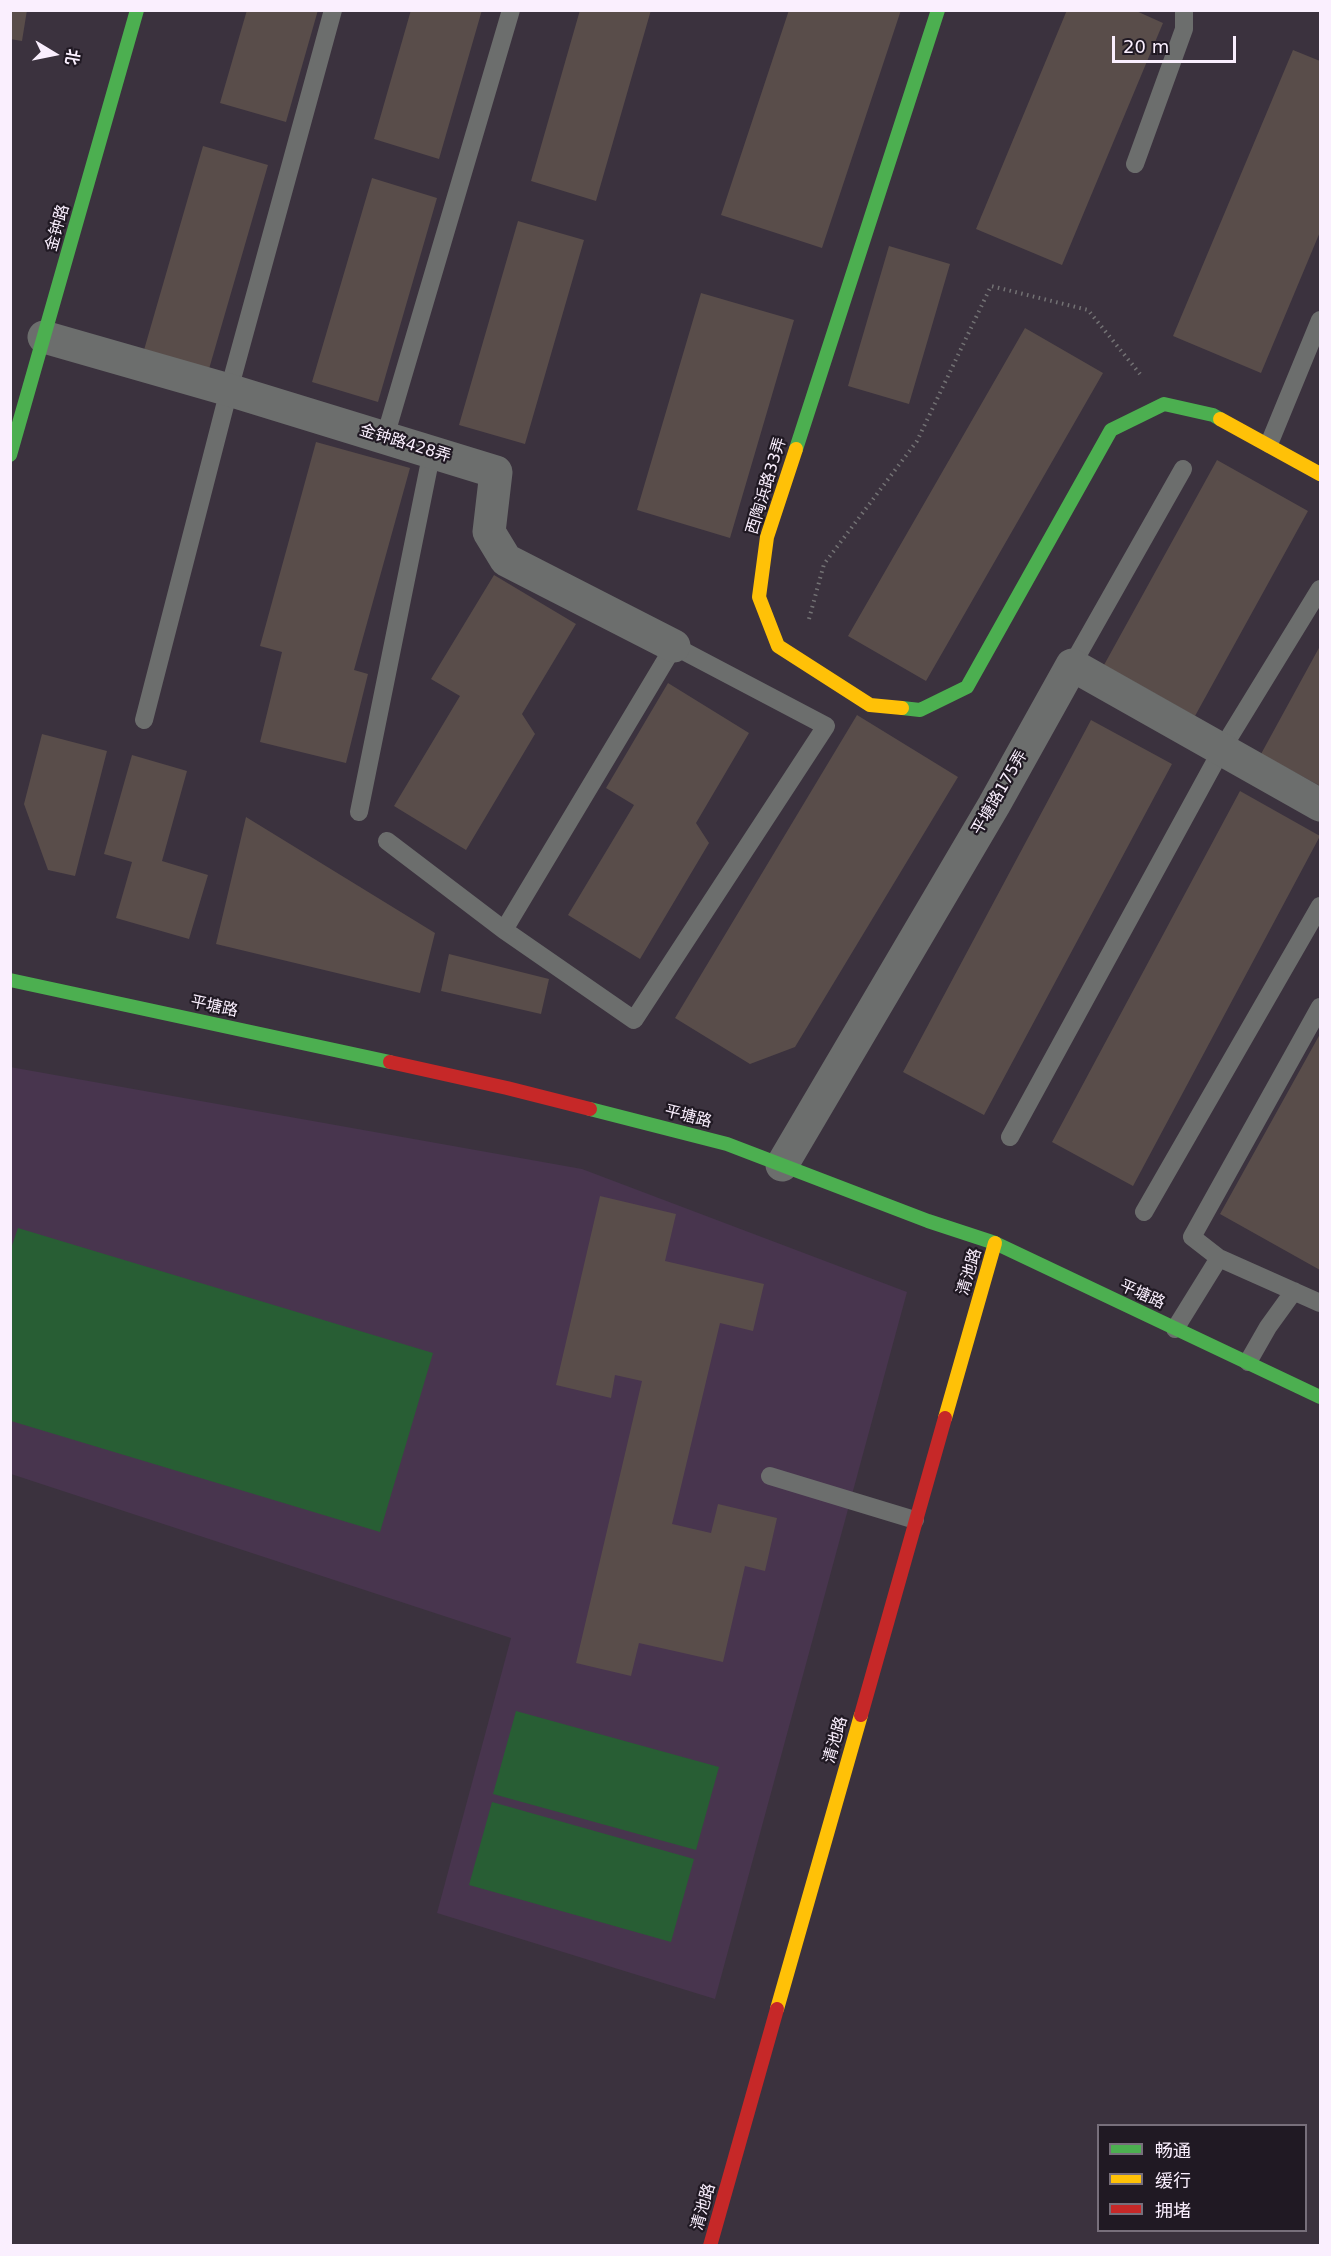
<!DOCTYPE html>
<meta charset="utf-8">
<style>
body{margin:0}
#map{position:relative;width:1331px;height:2256px;overflow:hidden;background:#3b323e;font-family:"DejaVu Sans","Noto Sans SC",sans-serif}
canvas{display:block}
.frame{position:absolute;inset:0;border:12px solid #faeffe;pointer-events:none}
.legend{position:absolute;left:1097px;top:2124px;width:210px;height:108px;box-sizing:border-box;background:#201923;border:2px solid #776f7b;margin:0;padding:8px 10px;list-style:none;font-size:18px;color:#faeffe}
.legend li{display:flex;align-items:center;gap:12px;height:30px}
.legend b{width:30px;border:2px solid #776f7b}
.north{position:absolute;left:24px;top:24px;width:60px;height:60px;-webkit-text-stroke:4px #201923;paint-order:stroke;rotate:100deg;font-size:16px;font-weight:700;line-height:24px;text-align:center;color:#faeffe}
.north::after{content:'';display:block;margin:auto;width:21px;height:27px;background:#faeffe;clip-path:polygon(50% 0,100% 100%,50% 72%,0 100%)}
.scale{position:absolute;left:1112px;top:36px;width:124px;height:27px;box-sizing:border-box;border:3px solid #faeffe;border-top:0;padding-left:8px;font-size:18px;line-height:21px;white-space:nowrap;color:#faeffe;-webkit-text-stroke:4px #201923;paint-order:stroke}
</style>
<div id="map">
<canvas width="1331" height="2256"></canvas>
<div class="frame"></div>
<ul class="legend">
<li><b style="height:8px;background:#4caf50"></b>畅通</li>
<li><b style="height:8px;background:#ffc107"></b>缓行</li>
<li><b style="height:8px;background:#c62828"></b>拥堵</li>
</ul>
<div class="north">北</div>
<div class="scale">20 m</div>
</div>
<script>
const context = document.querySelector('canvas').getContext('2d');
context.lineJoin = 'round';
function fillPath(path, color) { context.fillStyle = color; context.fill(path, 'evenodd'); }
function stroke(path, color, width, dash) { context.strokeStyle = color; context.lineWidth = width; context.lineCap = dash ? 'butt' : 'round'; context.setLineDash(dash || []); context.stroke(path); }
function label(font, color, halo, rows, align = 'center') {
  context.font = font + ' "DejaVu Sans","Noto Sans SC",sans-serif'; context.lineWidth = 4.5; context.setLineDash([]); context.textBaseline = 'middle'; context.strokeStyle = halo; context.fillStyle = color; for (const [text, x, y, turn = 0] of rows) {
    context.save(); context.translate(x, y); context.rotate((+turn || 0) * Math.PI / 180); context.textAlign = isNaN(turn) ? turn : align; if (halo) context.strokeText(text, 0, 0); context.fillText(text, 0, 0); context.restore();
  }
}
const built = new Path2D(`
 M10,1067L582,1169L907,1292L715,1999L437,1913L511,1638L11,1474Z`);
const green = new Path2D(`
 M18,1228L433,1353L380,1532L11,1421L10,1251Z
 M516,1711L719,1767L696,1850L493,1794Z
 M492,1802L694,1859L671,1942L469,1885Z`);
const building = new Path2D(`
 M10,10H27L22,41L10,39Z
 M247,10H318L286,122L220,103Z
 M411,10H482L439,159L374,139Z
 M580,10H651L596,201L531,181Z
 M789,10H901L822,248L721,215Z
 M1067,10H1134L1163,23L1062,265L976,229Z
 M1293,50L1320,61V232L1261,373L1173,336Z
 M203,146L268,165L209,369L144,350Z
 M372,178L437,198L378,402L312,382Z
 M518,221L584,240L525,444L459,425Z
 M889,246L950,264L909,404L848,386Z
 M701,293L794,320L730,538L637,510Z
 M1025,328L1103,373L926,681L848,636Z
 M316,442L410,468L354,670L368,674L346,763L260,742L282,652L260,646Z
 M1217,460L1308,511L1195,716L1104,665Z
 M494,575L576,624L522,714L535,734L466,850L394,806L460,696L431,679Z
 M1320,646V786L1261,754Z
 M668,683L749,733L696,823L709,843L640,959L568,915L634,805L606,788Z
 M857,715L958,777L795,1047L750,1064L675,1018Z
 M1091,720L1172,764L984,1115L903,1072Z
 M42,734L107,751L75,876L48,870L24,804Z
 M132,755L187,771L162,861L208,875L189,939L116,918L132,862L104,854Z
 M1240,791L1320,836L1133,1186L1052,1142Z
 M246,817L435,933L420,993L216,944Z
 M449,954L549,979L541,1014L441,991Z
 M1320,1034V1270L1220,1214Z
 M600,1196L676,1214L665,1261L764,1284L753,1331L720,1323L672,1524L711,1533L718,1504L777,1518L765,1571L745,1566L723,1662L639,1643L631,1676L576,1663L642,1381L615,1375L611,1398L556,1385Z`);
const path = new Path2D(`
 M809,619L824,564L917,441L991,286L1088,310L1140,374`);
const lane = new Path2D(`
 M1135,164L1184,29V10
 M385,437L511,10
 M1269,444L1320,320
 M1072,665L1183,469
 M144,720L229,390L333,10
 M359,812L432,451
 M387,841L504,930L634,1020L826,726L674,646L504,930
 M1320,1007L1192,1237L1219,1258L1320,1303
 M1010,1137L1222,749L1320,589
 M1144,1212L1320,906
 M1175,1329L1219,1258
 M1248,1362L1268,1327L1294,1291
 M770,1476L915,1520`);
const street = new Path2D(`
 M44,337L229,390L496,472L489,532L506,560L674,646
 M782,1165L994,805L1072,665L1320,805`);
const fast = new Path2D(`
 M796,449L938,10
 M10,455L137,10
 M902,708L920,710L967,687L1111,430L1164,404L1213,415L1220,419
 M10,980L390,1062
 M590,1109L727,1144L928,1221L995,1243L1320,1397`);
const slow = new Path2D(`
 M1220,419L1320,474
 M796,449L767,537L759,597L778,646L870,705L902,708
 M945,1418L995,1243
 M777,2009L861,1715`);
const jam = new Path2D(`
 M390,1062L507,1088L590,1109
 M861,1715L945,1418
 M710,2246L777,2009`);
const streetNames = [
 ["金钟路",58,228,-74],
 ["金钟路428弄",405,444,17],
 ["西陶浜路33弄",767,486,-73],
 ["平塘路175弄",1000,793,-60],
 ["平塘路",214,1007,12],
 ["平塘路",688,1117,14],
 ["清池路",970,1272,-73],
 ["平塘路",1142,1295,24],
 ["清池路",836,1740,-74],
 ["清池路",704,2207,-74]
];
fillPath(built, '#48354e');
fillPath(green, '#285e34');
fillPath(building, '#594d4a');
stroke(path, '#737274', 4, [1.5, 4.5]);
stroke(lane, '#6c6e6d', 18);
stroke(street, '#6c6e6d', 33);
stroke(fast, '#4caf50', 14);
stroke(slow, '#ffc107', 14);
stroke(jam, '#c62828', 14);
label('16px', '#faeffe', '#201923', streetNames);
</script>
